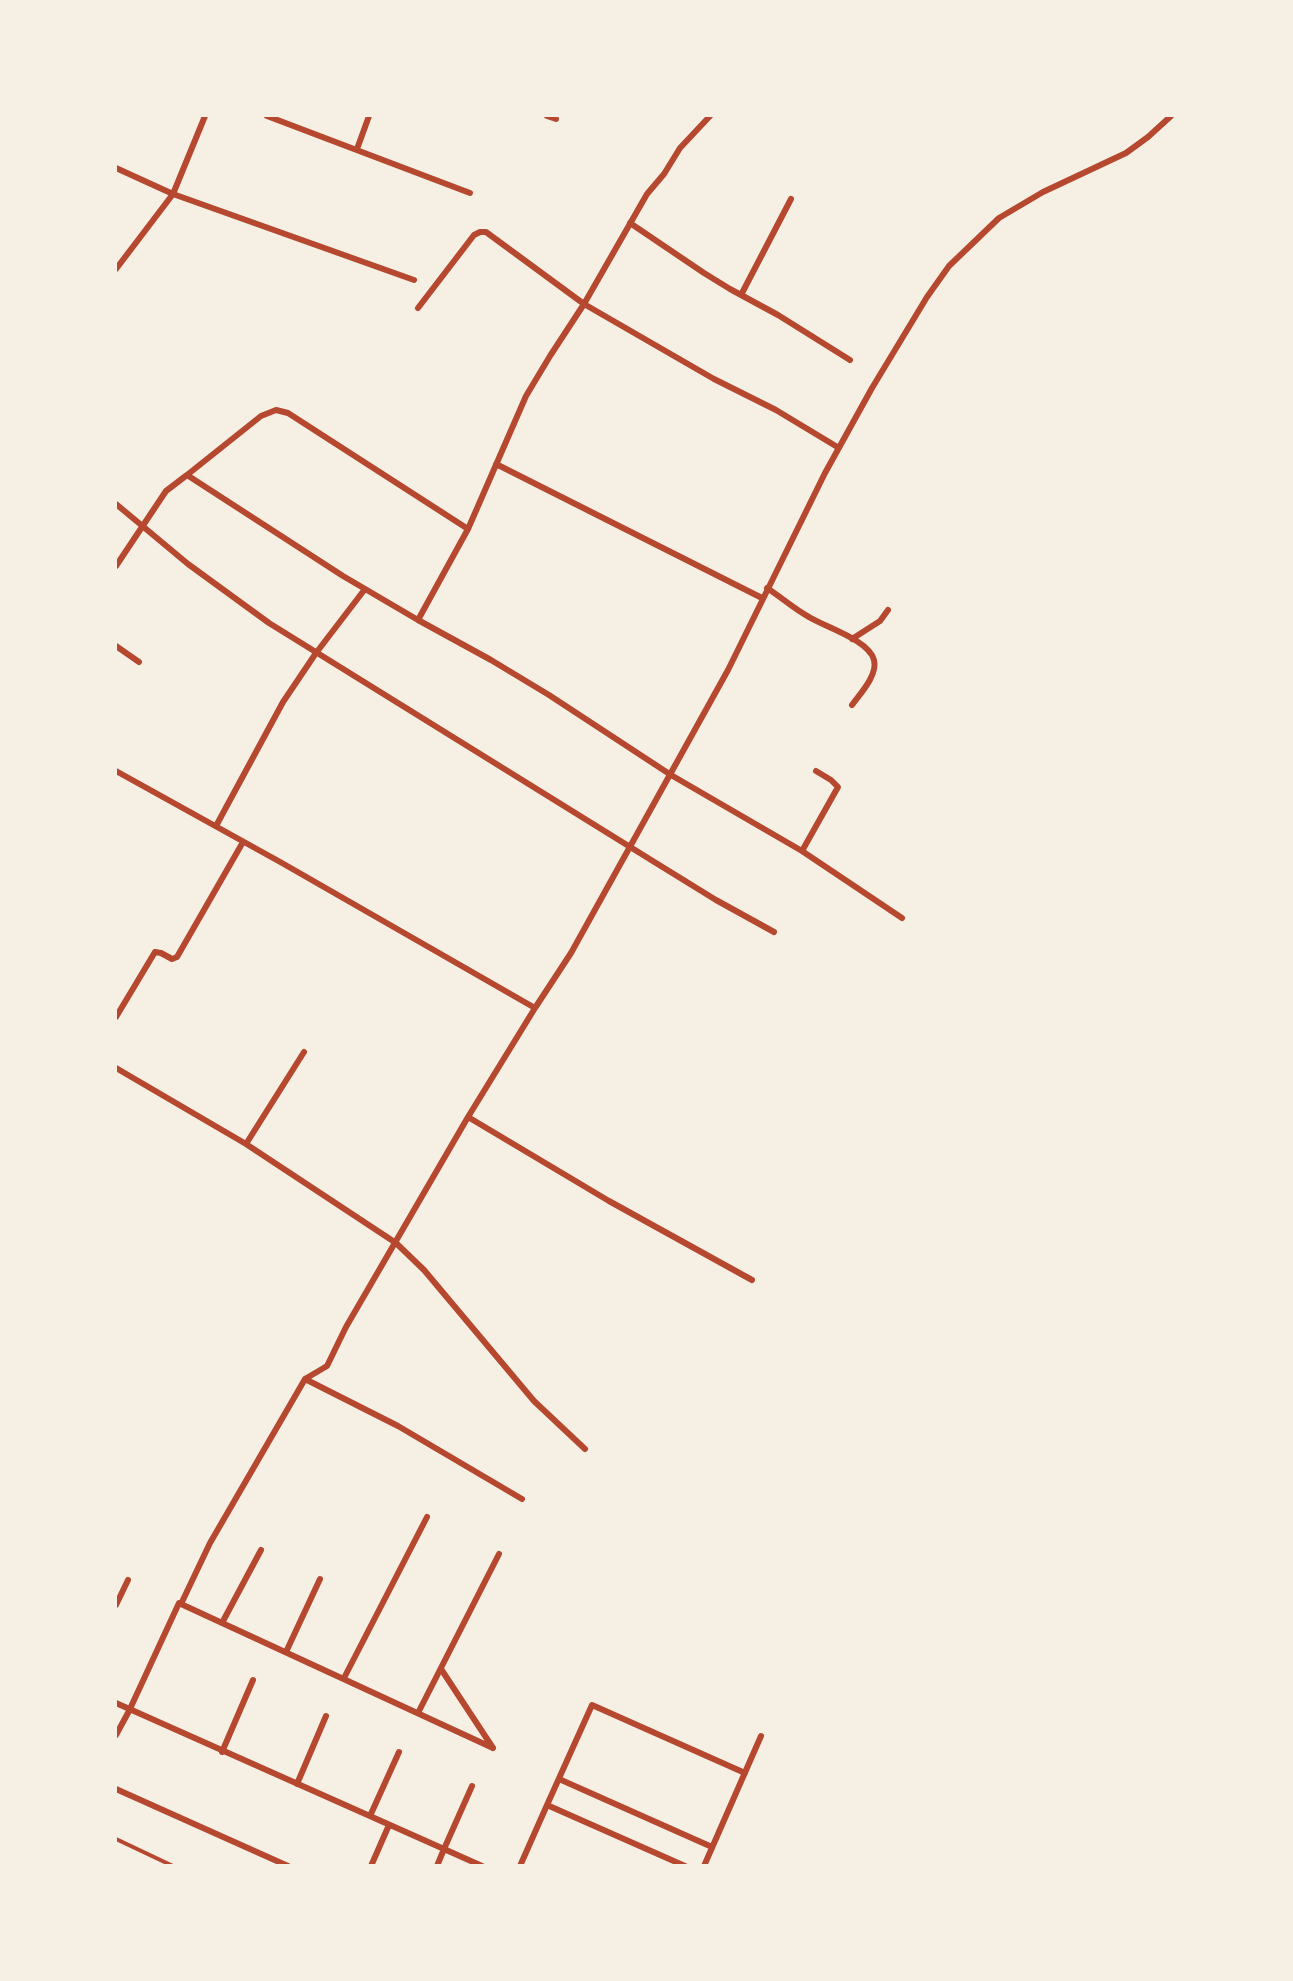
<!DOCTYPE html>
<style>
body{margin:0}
#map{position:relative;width:1293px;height:1981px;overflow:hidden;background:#f6efe4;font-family:"DejaVu Sans",sans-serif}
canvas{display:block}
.frame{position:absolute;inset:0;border:117px solid #f6efe4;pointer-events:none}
</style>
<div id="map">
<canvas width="1293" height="1981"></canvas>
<div class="frame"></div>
</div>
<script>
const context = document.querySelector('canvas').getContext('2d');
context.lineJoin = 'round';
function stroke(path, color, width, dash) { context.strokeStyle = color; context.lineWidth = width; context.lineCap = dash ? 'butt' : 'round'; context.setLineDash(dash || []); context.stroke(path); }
const service = new Path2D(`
 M116,1839L173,1866`);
const minor = new Path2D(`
 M267,116L470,193
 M547,116L556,119
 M357,149L369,116
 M116,168L173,194L414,280
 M630,223L704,273L730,289L778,315L850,360
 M116,269L173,194L205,116
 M741,295L791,199
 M418,308L474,235L480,232H486L584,304L714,379L776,410L839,448
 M496,464L762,598
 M187,475L261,416L276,410L288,413L468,529
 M116,504L188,564L269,623L656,863L716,900L774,932
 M116,566L166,491L187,475L343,576L418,620L491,660L549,695L671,775L802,851L902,918
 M767,588C781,597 794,609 809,617C825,627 869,640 874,660C878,675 860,694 852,705
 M418,620L468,529L526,396L550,356L584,304L647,194L664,174L680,148L710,116
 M852,639L880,621L888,610
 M116,646L139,662
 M116,771L282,863L535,1008
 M216,826L283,702L316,653L365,589
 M802,851L838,787L831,780L816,771
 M116,1017L155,952L161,953L172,959L177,957L243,842
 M116,1068L246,1144L396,1243L424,1270L534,1401L585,1449
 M468,1117L609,1201L752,1280
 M246,1144L304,1052
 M305,1379L398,1426L522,1499
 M181,1604L493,1748
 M116,1605L128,1580
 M222,1623L261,1550
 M286,1652L320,1579
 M441,1669L493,1748
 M344,1678L427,1517
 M116,1703L444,1849L437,1866
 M418,1713L499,1554
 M116,1735L129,1711L179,1603L181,1604L210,1543L305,1379L327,1366L346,1327L468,1117L535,1008L571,953L728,670L825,473L872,388L927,297L949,266L999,218L1043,192L1126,153L1148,137L1171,116
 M222,1752L253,1680
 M559,1779L712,1847
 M297,1784L326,1716
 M472,1786L444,1849L482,1866
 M116,1789L288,1866
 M370,1816L399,1752
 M371,1866L389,1825
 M520,1866L547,1805
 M685,1866L547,1805L592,1705L745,1773
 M704,1866L761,1736`);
stroke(service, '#b5482f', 4);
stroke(minor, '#b5482f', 6);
</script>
